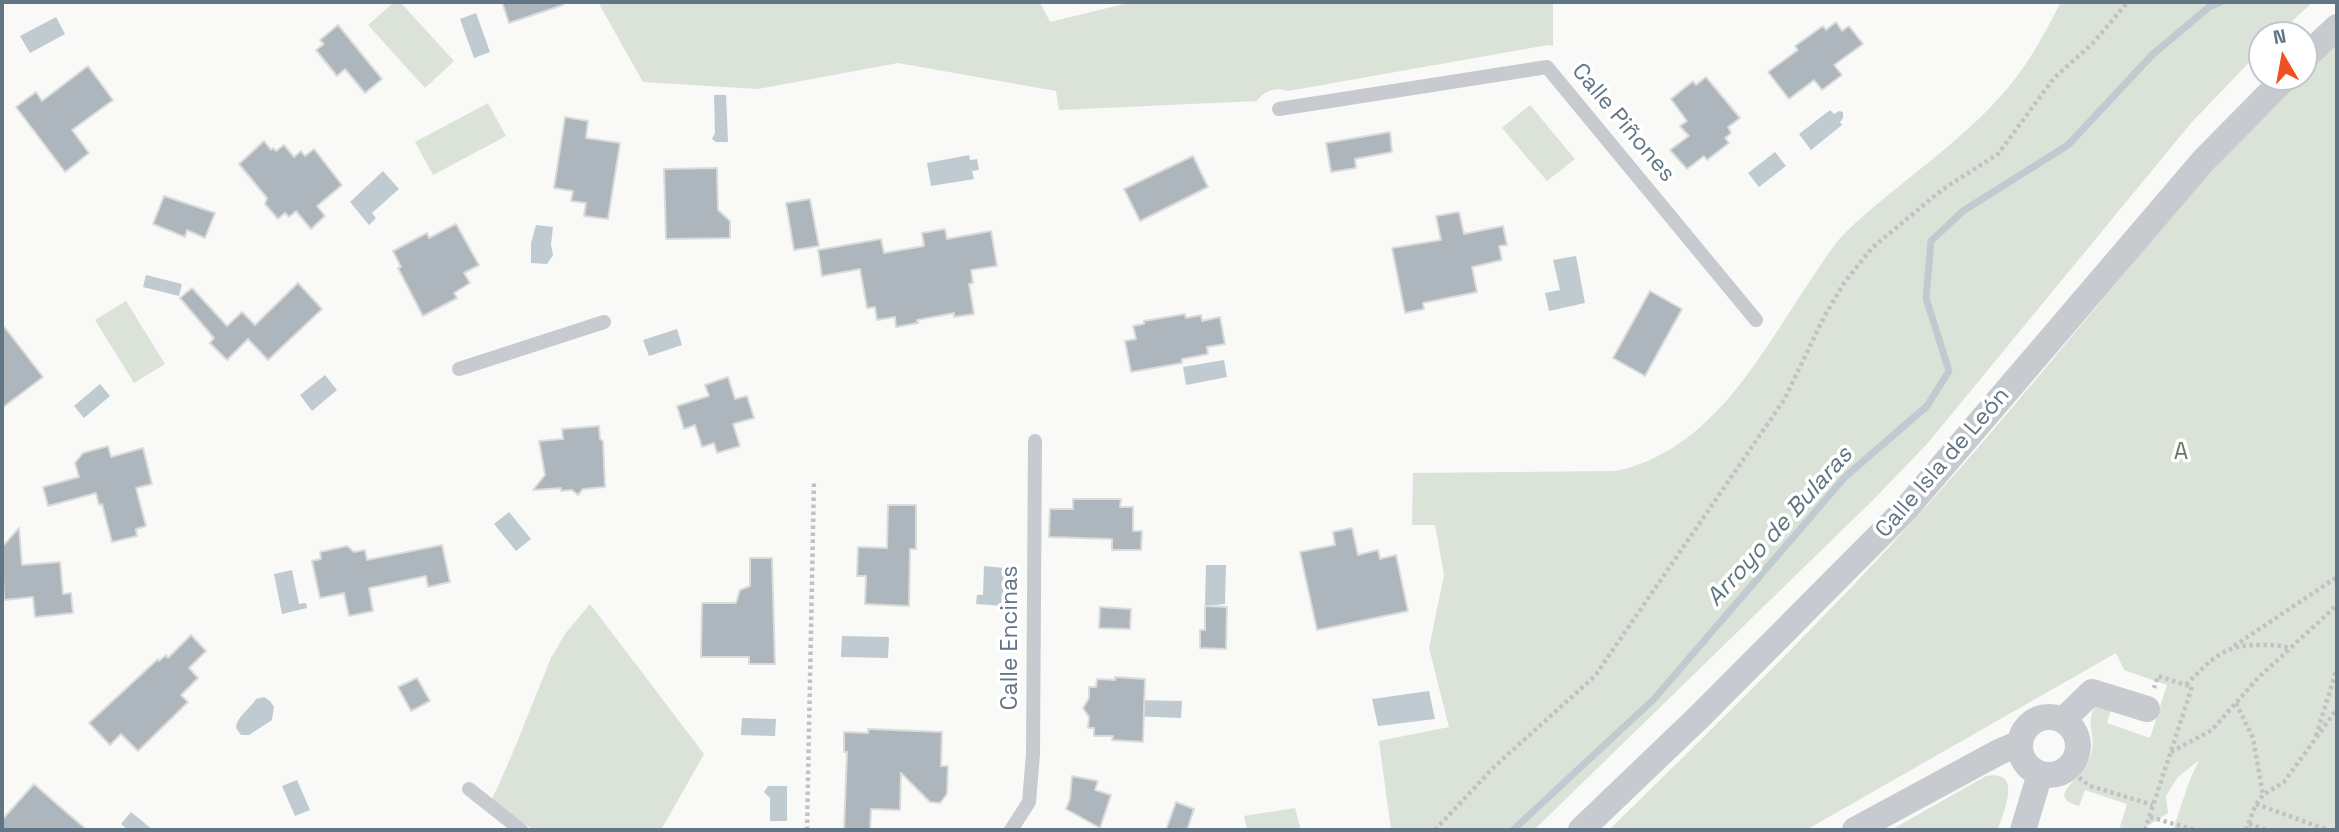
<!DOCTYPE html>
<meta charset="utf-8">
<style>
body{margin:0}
#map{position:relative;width:2339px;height:832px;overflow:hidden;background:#f9f9f7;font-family:"Space Grotesk",sans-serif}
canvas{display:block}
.frame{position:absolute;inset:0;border:4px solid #627584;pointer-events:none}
.north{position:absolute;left:2248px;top:21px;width:70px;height:70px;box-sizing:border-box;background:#fff;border:2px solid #c0c8ce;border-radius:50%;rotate:350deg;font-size:19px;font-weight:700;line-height:28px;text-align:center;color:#627584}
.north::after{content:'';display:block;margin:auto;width:24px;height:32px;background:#f05120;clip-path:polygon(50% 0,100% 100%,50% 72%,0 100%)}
</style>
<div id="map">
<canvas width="2339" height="832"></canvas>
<div class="frame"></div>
<div class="north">N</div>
</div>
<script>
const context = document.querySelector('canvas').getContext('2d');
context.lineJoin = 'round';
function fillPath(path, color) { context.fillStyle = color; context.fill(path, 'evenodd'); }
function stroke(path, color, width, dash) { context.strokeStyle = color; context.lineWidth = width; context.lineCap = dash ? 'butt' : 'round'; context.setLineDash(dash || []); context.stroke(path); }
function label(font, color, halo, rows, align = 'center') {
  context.font = font + ' "Space Grotesk",sans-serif'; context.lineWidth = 7; context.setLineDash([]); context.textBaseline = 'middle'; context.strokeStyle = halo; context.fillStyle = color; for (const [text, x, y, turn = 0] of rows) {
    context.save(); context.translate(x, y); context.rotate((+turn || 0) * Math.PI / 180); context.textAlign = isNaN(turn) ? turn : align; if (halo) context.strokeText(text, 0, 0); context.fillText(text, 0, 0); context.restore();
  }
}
const green = new Path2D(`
 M394,2H400L454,61L425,88L368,25Z
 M598,2H1040L1050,22L1132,2H1553V46L1548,45L1288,91C1275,87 1265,90 1257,101L1059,110L1056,91L898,63L758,89L643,82Z
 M2061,2H2313L2277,35H2262V49L2191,123L1927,444L1872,501L1534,830H1391L1379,741L1449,727L1429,648L1444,575L1435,525H1412L1413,473L1616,471C1711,451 1759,357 1808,284C1820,267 1831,247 1846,232C1900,180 1974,135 2018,75C2035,52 2048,27 2061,2Z
 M2337,41V830H2173L2189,782L2199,760L2178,777L2166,796L2168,813L2141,830H2119L2127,804L2085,790L2079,806L2068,802L2064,796C2067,782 2085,775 2091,755C2097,737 2084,720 2096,706L2112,707L2107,723L2150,738L2167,685L2124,670L2116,653L1806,830H1609C1718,723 1829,615 1931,501C2056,362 2168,212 2298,77H2304V71Z
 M488,103L506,136L433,175L415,142Z
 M1530,105L1575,159L1547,181L1502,128Z
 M126,301L165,364L134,383L95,320Z
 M590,604L704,754L661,830H533L492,799L511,757L551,658L565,634Z
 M1986,776C2024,769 2003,813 1998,830H1891Z
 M1295,808L1301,830H1247L1244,816Z`);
const water = new Path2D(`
 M476,13L490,52L474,58L460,19Z
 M56,17L65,34L30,53L20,36Z
 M714,95H726L728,142H716L712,139L715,133Z
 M1830,110L1834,114L1839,111L1843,112V118L1840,122L1842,125L1811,150L1799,134Z
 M1775,152L1786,166L1759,187L1748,173Z
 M969,155L970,160L977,159L979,170L972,171L974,179L931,186L927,163Z
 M383,171L399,189L372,213L376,218L369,225L350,202Z
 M536,225L553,227L551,245L553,255L547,264L531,263V243Z
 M1576,256L1585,303L1549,311L1545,293L1560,290L1553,260Z
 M146,275L182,284L179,296L143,287Z
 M677,329L682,345L649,356L643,340Z
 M1224,360L1227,377L1186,385L1183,367Z
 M325,375L337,390L312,411L300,395Z
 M100,384L110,396L84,418L74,406Z
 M509,512L531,539L516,551L494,524Z
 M1206,565H1226L1225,604L1205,606Z
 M984,566L1005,568L1003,606L976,604L977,595H983Z
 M292,570L299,604L306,603L307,608L282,614L274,574Z
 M842,636L889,637L888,658L841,657Z
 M1429,691L1435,719L1378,726L1372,699Z
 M264,697L270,701L274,707L272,720L249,735H241L236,728C237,716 250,709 256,699Z
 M1132,700L1182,701L1181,718L1131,716Z
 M742,718L776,719L775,736L741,735Z
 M297,780L310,810L295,816L282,786Z
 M768,786H787V821H770V798L764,792Z
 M131,812L153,830H128L121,824Z`);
const stream = new Path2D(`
 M1513,830L1654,699L1845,477L1927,406L1949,371L1926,298L1931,241L1963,211L2068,145L2152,55L2209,7L2221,2`);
const building = new Path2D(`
 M502,2H562L563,5L509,23Z
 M1836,22L1842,31L1849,26L1863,44L1834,65L1842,75L1822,90L1814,80L1789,99L1768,72L1798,50L1795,46L1823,26L1826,30Z
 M338,25L382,79L365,93L345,69L337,76L316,50L324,44L320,40Z
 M88,66L113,100L72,130L89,153L65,172L16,107L36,92L42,101Z
 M1706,77L1740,118L1728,127L1731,133L1725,138L1729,143L1707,160L1704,156L1687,169L1670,150L1689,136L1680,126L1687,121L1671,99L1693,81L1696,85Z
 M565,117L588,121L586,138L620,143L608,219L584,216L586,203L571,201L573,191L554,188Z
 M1390,132L1392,152L1355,159L1356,168L1331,172L1326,143Z
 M264,141L271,150L273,148L276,151L284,145L294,157L301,151L305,156L314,149L342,185L317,206L325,216L311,229L296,211L289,217L285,213L278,219L265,204L267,198L239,164Z
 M1193,156L1208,187L1140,221L1124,189Z
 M717,168L718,210L730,221V238L666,239L664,169Z
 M164,196L215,213L205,238L187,230L185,237L153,224Z
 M810,199L819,246L794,250L786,203Z
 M1459,212L1464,234L1503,226L1507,245L1499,246L1502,260L1472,267L1477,292L1423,303L1424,309L1405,313L1392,248L1441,240L1436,216Z
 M456,224L479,265L464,273L470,283L454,293L457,298L423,316L398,268L401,267L393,251L427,233L429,238Z
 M945,229L947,239L991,231L997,266L971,270L973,283L969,284L974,314L954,317V313L917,320L918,323L896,327L895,317L877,320L875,307L867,308L860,269L822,276L818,250L881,239L884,253L924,246L922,233Z
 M298,283L322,309L268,360L248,339L227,360L210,343L214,338L180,298L192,288L227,326L242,312L255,325Z
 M1650,291L1682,309L1645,376L1613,358Z
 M1185,314L1186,318L1201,315L1202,321L1220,317L1225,344L1207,347L1208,354L1182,359V363L1131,372L1125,341L1136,339L1133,326L1144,324V321Z
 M2,324L43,377L2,408Z
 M728,377L735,399L747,396L754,418L733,424L740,446L717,453L714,443L702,447L695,425L684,429L677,406L709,396L705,385Z
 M599,426L600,439L603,441L605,487L583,489L578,495L572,490L561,491V488L533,490L545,475L539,441L563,439L562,429Z
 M108,446L111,457L143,448L152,484L136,488L146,526L136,529L137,536L112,542L102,504L99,505L96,493L48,506L43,487L79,477L75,463L83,453Z
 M1073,499H1121L1120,507H1133V531H1142L1141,550H1112V539L1049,537L1050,509H1073Z
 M888,505H916V549H910L909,606L865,604L866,576H857L858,547L887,548Z
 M19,528L22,565L60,562L63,594L71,593L73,613L35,617L33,597L4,600L2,547Z
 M1352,528L1358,555L1378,550L1380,559L1396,555L1408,611L1317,630L1300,552L1335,545L1333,532Z
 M442,545L450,582L428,587L426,576L369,588L373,611L349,616L344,593L320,598L312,561L321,559L320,552L347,546L354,552L365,550L367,560Z
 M750,558H772L775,664H749V657H701L702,603H736L740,590L750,586Z
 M1205,606L1227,607L1226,649L1200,648V630H1205Z
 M1100,607L1131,609L1130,629L1099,628Z
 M191,635L206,651L189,668L198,678L181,695L188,702L138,751L121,734L110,745L89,723L158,659L159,661L166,655L168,658Z
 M1115,677L1145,679L1143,742L1112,740L1113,736H1094V728H1088L1089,717L1083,708L1089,698V687H1096L1097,679L1115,680Z
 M417,678L430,701L411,711L398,687Z
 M868,729L942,732L941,766H948L947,794L940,803L930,802L901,773L900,810L871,809L870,830H844L847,752H844V732L868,733Z
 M1072,776L1098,781L1095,790L1111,795L1100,828L1066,809L1070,799Z
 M34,784L59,806L87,830H2V820Z
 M1176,802L1194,809L1187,830H1166Z`);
const path = new Path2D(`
 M2234,646L2337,577
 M2186,685C2212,659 2223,644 2262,645C2271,645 2280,645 2289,648
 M2236,703L2253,738L2263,795
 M2316,736L2337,668
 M2171,752L2212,730L2258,678L2337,605
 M2068,769L2090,786L2153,805
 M2256,804L2328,830
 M2150,817L2195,830
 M2249,824L2267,830
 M807,830L814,480
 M1435,830L1495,766L1595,676L1784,400L1824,317L1844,283L1872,248L1943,189L1998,154L2054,78L2092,44L2128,2
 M2145,830L2192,687L2158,676L2154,688
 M2246,830L2256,804L2263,795L2284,782L2337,709`);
const lane = new Path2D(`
 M1279,109L1547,67L1756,320
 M459,369L604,322
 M469,789L521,830
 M1011,830L1029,802L1033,754L1035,441`);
const street = new Path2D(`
 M2304,58L2337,27
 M2020 746a29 29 0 1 1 58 0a29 29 0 1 1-58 0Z
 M2063,720L2092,692L2147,709
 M1581,830L1699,717L1905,510L2204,160L2286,77
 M1855,830L1999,752L2020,743
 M2023,830L2040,774`);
const streetNames = [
 ["Calle Piñones",1623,123,50],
 ["Calle Isla de León",1943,463,-49],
 ["Calle Encinas",1011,638,-90]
];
const parkNames = [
 ["A",2181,453]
];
const waterNames = [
 ["Arroyo de Bularas",1780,527,-48]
];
fillPath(green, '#dbe2d7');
fillPath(water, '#bfcbd0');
stroke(stream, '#bfcbd0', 7);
fillPath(building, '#adb6bc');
stroke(building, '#dbdbd9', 2);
stroke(path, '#c0c3c5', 4.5, [3.5, 3.5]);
stroke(lane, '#c7cbcf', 14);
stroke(street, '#c7cbcf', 26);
label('23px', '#627584', '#fff', streetNames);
label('23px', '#667a62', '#fff', parkNames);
label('italic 24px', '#5d757e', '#fff', waterNames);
</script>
